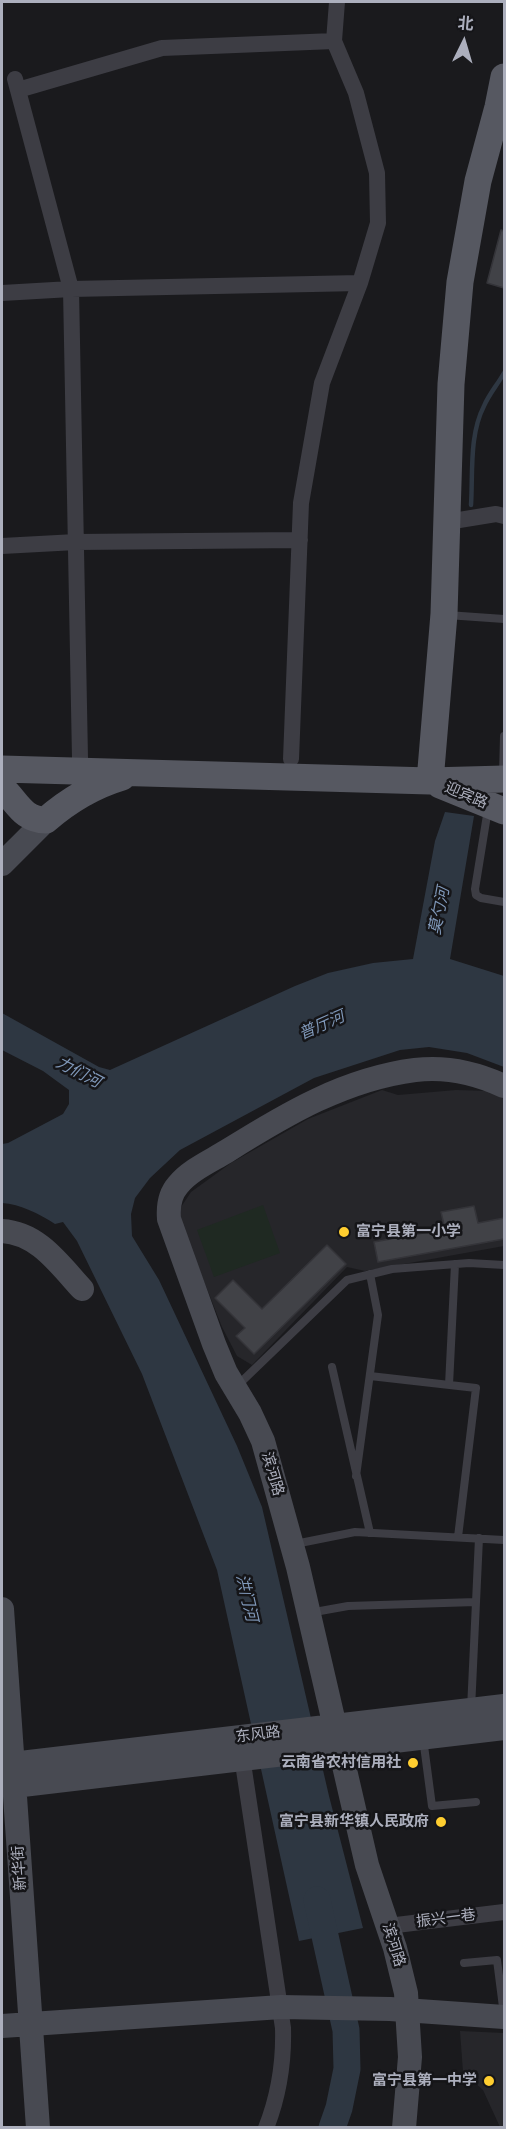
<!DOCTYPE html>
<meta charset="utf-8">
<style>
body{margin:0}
#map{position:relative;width:506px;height:2129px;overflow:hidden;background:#1a1a1d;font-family:"Varela Round","Noto Sans SC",sans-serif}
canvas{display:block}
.frame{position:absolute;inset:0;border:3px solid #acafbd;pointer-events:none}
.north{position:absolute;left:434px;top:12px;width:60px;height:60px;-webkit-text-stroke:4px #151518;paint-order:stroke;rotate:5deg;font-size:16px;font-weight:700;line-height:24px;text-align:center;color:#acafbd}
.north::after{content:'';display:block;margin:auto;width:21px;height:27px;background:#acafbd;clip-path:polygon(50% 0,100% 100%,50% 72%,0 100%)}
</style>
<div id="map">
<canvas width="506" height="2129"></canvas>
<div class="frame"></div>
<div class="north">北</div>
</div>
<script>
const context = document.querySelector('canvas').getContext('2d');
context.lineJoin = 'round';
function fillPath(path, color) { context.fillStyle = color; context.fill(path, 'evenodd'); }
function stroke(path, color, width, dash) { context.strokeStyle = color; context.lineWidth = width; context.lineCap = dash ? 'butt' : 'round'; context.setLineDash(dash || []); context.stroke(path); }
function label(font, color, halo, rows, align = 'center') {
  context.font = font + ' "Varela Round","Noto Sans SC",sans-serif'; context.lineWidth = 5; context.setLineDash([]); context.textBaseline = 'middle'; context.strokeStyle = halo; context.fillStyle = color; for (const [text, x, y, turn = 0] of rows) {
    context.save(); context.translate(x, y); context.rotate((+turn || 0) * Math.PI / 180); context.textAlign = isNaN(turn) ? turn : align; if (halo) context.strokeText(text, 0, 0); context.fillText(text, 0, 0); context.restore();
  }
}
const built = new Path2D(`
 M382,1090L398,1095L456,1090L489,1091L504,1099V1246L365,1271L347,1267L252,1365L237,1356L222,1327L179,1218L181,1207L191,1192L231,1163L308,1119Z
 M460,2031L504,2033V2127H500L483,2090L463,2072Z`);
const green = new Path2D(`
 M263,1205L280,1253L214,1277L197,1230Z`);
const water = new Path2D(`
 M445,812L474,816L450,959L504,976V1067L467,1053L429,1047L400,1050L314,1078L180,1150L150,1178L135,1198L131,1214L132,1236L159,1280L237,1446L262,1507L329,1796L363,1928L299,1941L217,1570L142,1374L77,1241L63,1222L55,1224C40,1214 20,1204 2,1203V1144L8,1143L63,1114L69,1104V1090L43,1071L2,1050V1013L99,1067L110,1070L295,986L328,973L373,963L413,959L435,841Z`);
const stream = new Path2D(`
 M471,505C473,473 469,435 484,406C489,394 498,384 504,373`);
const river = new Path2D(`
 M317,1900L346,2030L347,2069L339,2108L332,2128`);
const building = new Path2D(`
 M501,230L504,231V288L487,283Z
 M474,1206L478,1223L504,1218V1239L378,1262L374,1242L445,1229L441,1212Z
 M327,1245L346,1264L254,1354L236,1336L245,1328L215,1298L233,1280L262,1309Z`);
const lane = new Path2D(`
 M447,615L504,619
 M503,775L504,736
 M488,809L475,889L476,895L481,898L504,902
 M332,1367L370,1533
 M370,1376L476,1388L458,1537
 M449,1385L455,1264
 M237,1386L347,1280L392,1269L469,1263L504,1265
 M356,1476L378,1315L370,1274
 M295,1544L355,1532L504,1540
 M309,1613L348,1606L476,1602
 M471,1709L479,1538
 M423,1738L432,1806L476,1802
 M464,1963L497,1960L504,2015`);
const street = new Path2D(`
 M337,2L334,41L356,93L377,173L378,223L360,283
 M15,79L71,289L80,758
 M18,90L162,48L334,41
 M2,293L71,289L360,283L322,383L301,503L291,759
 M447,522L496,514L504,516
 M2,546L76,542L300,540
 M241,1750L283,2028C284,2063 279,2095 266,2128
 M388,1926L504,1912`);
const secondary = new Path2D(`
 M2,864L46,820
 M2,1231C38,1233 59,1264 82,1289
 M2,1609L38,2128
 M12,1764L504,1706
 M14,1786L504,1728
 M2,2026L281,2007L390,2009L504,2017
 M404,2128L410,2057L406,1993L395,1948L367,1865L298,1567L263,1441L250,1413L226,1373L214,1344L169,1219C168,1207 170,1194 178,1185C190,1170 211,1161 227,1151C286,1114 345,1079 415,1070C447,1066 476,1073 504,1086`);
const primary = new Path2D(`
 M2,769L430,781L504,779
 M430,781L444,614L451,384L460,282L478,181L498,107L504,77
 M440,785L504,811
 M2,788C17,801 22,820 46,820C69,800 92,786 122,777`);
const markers = [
 [344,1232,6,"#ffce30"],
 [413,1763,6,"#ffce30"],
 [441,1822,6,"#ffce30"],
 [489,2081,6,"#ffce30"]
];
const streetNames = [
 ["迎宾路",466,796,23],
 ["滨河路",272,1474,74],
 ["东风路",258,1735,-7],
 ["新华街",20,1868,-94],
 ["振兴一巷",446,1919,-7],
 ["滨河路",393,1945,73]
];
const poiNames = [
 ["富宁县第一小学",356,1232,"left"],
 ["云南省农村信用社",401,1763],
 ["富宁县新华镇人民政府",429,1822],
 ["富宁县第一中学",477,2081]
];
const waterNames = [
 ["莫勺河",440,911,-79],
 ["普厅河",322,1026,-24],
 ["力们河",78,1073,27],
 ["洪门河",246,1598,77]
];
fillPath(built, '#26262a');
fillPath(green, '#1f2922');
fillPath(water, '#2e3742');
stroke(stream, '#2e3742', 4.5);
stroke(river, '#2e3742', 27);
fillPath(building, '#414247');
stroke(building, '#343439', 1.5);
stroke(lane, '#3d3d44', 8);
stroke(street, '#3d3d44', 16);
stroke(secondary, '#484a52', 24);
stroke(primary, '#565861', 27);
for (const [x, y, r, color] of markers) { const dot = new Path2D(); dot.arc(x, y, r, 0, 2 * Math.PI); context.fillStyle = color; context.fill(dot); stroke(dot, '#151518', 2); }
label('15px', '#acafbd', '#151518', streetNames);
label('bold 15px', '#acafbd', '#151518', poiNames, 'right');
label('italic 16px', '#8099ba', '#151518', waterNames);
</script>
